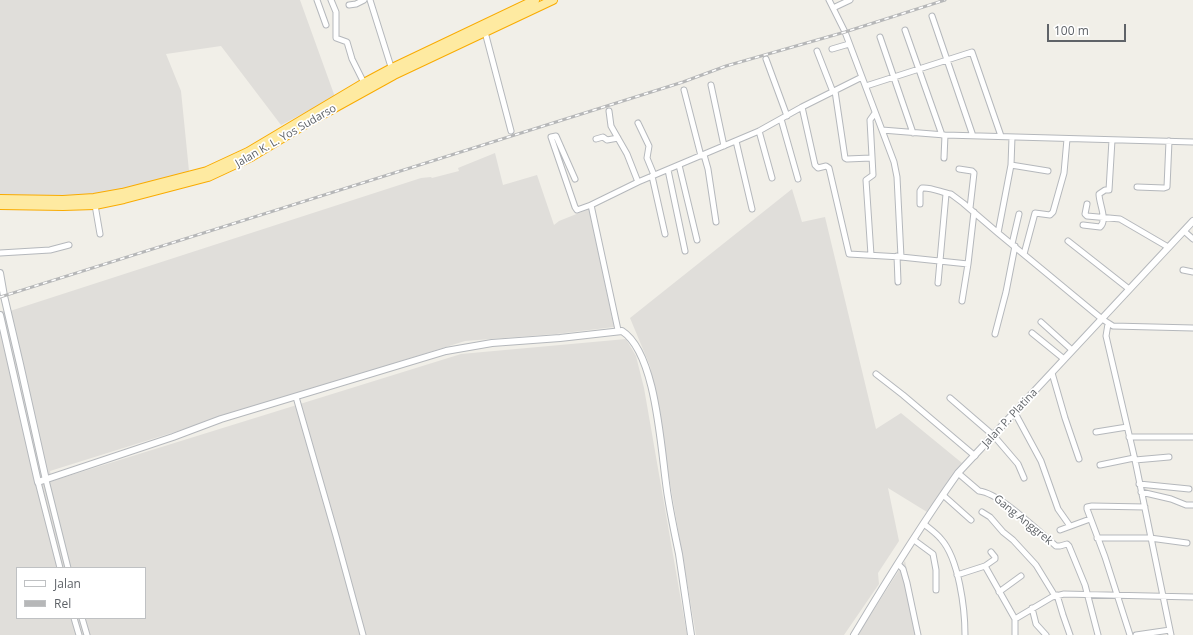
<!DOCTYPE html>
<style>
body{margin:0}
#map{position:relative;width:1193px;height:635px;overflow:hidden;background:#f1efe8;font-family:"Open Sans",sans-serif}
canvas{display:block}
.legend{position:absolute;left:16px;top:567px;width:130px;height:52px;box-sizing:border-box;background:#fff;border:1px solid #bfc1c3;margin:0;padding:5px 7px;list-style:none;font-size:12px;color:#5f6368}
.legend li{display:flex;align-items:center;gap:8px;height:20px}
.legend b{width:20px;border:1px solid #bfc1c3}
.scale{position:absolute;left:1047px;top:24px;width:79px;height:18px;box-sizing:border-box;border:2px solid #5f6368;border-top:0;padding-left:5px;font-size:12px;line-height:14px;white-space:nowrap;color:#5f6368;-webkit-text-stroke:3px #fff;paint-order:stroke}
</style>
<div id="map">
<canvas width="1193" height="635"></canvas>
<ul class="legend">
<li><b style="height:5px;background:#fff"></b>Jalan</li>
<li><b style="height:5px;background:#b6b7b8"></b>Rel</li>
</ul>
<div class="scale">100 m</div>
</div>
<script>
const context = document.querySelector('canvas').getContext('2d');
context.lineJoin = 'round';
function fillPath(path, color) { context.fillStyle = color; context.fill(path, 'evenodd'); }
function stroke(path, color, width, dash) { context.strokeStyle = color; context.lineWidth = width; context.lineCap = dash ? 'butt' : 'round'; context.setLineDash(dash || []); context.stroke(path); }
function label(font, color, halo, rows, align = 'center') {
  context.font = font + ' "Open Sans",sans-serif'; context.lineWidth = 3.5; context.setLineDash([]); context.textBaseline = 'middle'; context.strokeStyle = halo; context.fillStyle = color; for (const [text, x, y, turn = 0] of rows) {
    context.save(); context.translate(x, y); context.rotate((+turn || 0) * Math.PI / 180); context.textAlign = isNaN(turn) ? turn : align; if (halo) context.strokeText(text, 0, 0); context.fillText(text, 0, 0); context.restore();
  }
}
const industrial = new Path2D(`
 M0,0H300L335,97L281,125L221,46L166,54L181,91L189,171L94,198L0,196Z
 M495,153L503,185L537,175L554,225L559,221L589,209L614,327L556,334L465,341L50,471L52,481L461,354L626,339L636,356L644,388L687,635H0V311H10L421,178L431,177L432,178L459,171L458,168ZM17,568H145V618H17Z
 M792,189L802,222L825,217L876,429L901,413L962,463L927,512L888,488L899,541L878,573L879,584L844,635H696L650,366L630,318Z
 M905,561L921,635H858V634Z`);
const minor = new Path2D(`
 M317,0L326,25
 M331,0L336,12V38L347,42L352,59L364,83
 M370,0L392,70
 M829,0L845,32L894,162L897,177L901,257
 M349,5L356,4L364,0
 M833,8L850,0
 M932,16L973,136
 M905,30L942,135
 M485,32L511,131
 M880,37L913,133
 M832,49L849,44
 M817,51L833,92
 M766,59L787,116
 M711,85L724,146
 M866,86L972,52L1001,136
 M684,90L701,156
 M835,91L845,158L847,159L871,158
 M802,107L815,165L818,168L826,166L829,168L849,254L901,257L968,264
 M609,111L611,126L627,154L638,182
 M781,119L798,179
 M638,123L649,146L647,158L654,175
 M882,130L945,135L1193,142
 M759,131L772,178
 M596,139L603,137L607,140L618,138
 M736,141L752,209
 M704,155L708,169L716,222
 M944,158L945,135
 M679,165L697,240
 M1011,165L1048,171
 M959,169L972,171L974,173L970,208
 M668,170L685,251
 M652,176L665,234
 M575,179L556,136L551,137L575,207L577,210L591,205
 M1137,187L1164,188L1167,187L1169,141
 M920,204V191L922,188C932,187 942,193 951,194L963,203L998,233L1102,319L1113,326L1193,328
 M1087,204L1085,214L1087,216L1120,219L1168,247
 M95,205L100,234
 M1083,225L1100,227C1108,220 1099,204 1099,194L1105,190H1109L1112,140
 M1184,231L1193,239
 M998,233L1011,165L1012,137
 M1068,241L1129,289
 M1012,244L1019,214
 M0,253L50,250L69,245
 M1024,254L1035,213L1050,215L1053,212L1064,173L1067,139
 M871,255L866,180L873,175L870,120L875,113
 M897,256L898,282
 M1183,270L1193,272
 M938,283L946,194
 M962,301L968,264L974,212
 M1041,322L1072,350
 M1108,324L1106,336L1135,460L1171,635
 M618,330L591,205L638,182L759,131L802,107L862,77
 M1032,333L1064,359
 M995,334L1006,292L1015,246
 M1052,373L1065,418L1079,459
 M876,374L903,395L975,456
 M296,397L336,536L363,635
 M950,398L994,436L1018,464L1024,478
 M1015,413L1041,461L1058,509L1070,526
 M1096,432L1127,427
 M1129,437H1193
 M1135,460L1169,457
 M1100,465L1134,458
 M958,473L979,491C1000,493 1039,532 1056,546H1060L1067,544L1069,546L1085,585L1098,635
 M46,480L68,568
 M38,482L60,568
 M1139,484L1189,489
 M1141,492L1171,499L1186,505H1193
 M943,495L971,520
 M982,512L990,517L1003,532L1013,540L1036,565L1055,596
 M924,524C930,529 936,533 941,539C959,559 965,609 965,635
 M1060,530L1090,519
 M1097,538H1150L1187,543
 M914,540L933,554L936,570V590
 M898,564L903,569L907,583L918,635
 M985,566L1015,619V635
 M957,575L985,566L995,559V557L991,552
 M999,592L1021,576
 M1057,595L1063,615L1070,635
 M1032,608L1036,624L1046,635
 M74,618L79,635
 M82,618L87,635
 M1015,619L1052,597L1064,594L1193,597
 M1130,635L1105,557L1087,509V507L1092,506L1145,507
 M1136,635L1170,630`);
const tertiary = new Path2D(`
 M0,273L4,296L20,364L46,480
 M0,315L38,482L173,437L221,419L446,351L492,343L560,338L622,331C658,354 661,457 668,497C671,516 675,535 679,554C683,581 687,608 691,635
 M854,635C887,580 921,525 958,473L1193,221`);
const trunk = new Path2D(`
 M0,199L63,200L94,198L122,193L207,171L248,152L364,83L392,68L535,0
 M0,205L63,206L95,205L124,199L208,177L251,157L309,122L394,75L553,0`);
const rail = new Path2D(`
 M0,297L683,82L726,66L845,32L945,0`);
const streetNames = [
 ["Jalan K. L. Yos Sudarso",286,136,-30],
 ["Jalan P. Platina",1010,418,-47],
 ["Gang Anggrek",1023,520,39]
];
fillPath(industrial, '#e0deda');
stroke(minor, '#b5b8bc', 7);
stroke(tertiary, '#b5b8bc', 8);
stroke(trunk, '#f9ab00', 10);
stroke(minor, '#fff', 5);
stroke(tertiary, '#fff', 6);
stroke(trunk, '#feeaa1', 8);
stroke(rail, '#b6b7b8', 3);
stroke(rail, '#fff', 1.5, [4.5]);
label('11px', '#5f6368', '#fff', streetNames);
</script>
